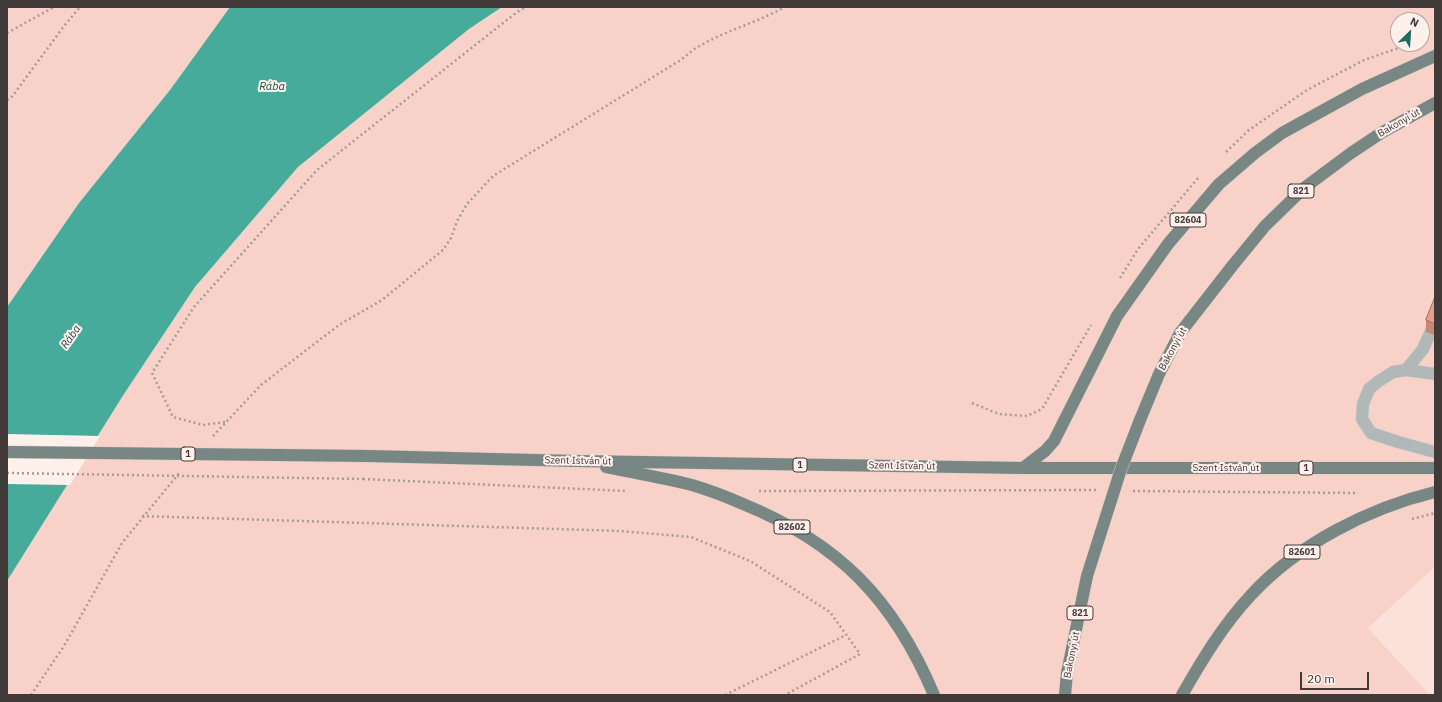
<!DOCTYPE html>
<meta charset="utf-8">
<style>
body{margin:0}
#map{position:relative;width:1442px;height:702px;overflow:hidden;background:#fff0ec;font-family:"IBM Plex Sans",sans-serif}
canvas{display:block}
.frame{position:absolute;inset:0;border:8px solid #413a38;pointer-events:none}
.north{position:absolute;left:1390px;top:12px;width:40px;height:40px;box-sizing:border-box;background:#fff0ec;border:1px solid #b3a7a4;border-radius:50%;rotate:25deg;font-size:11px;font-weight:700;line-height:16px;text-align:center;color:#413a38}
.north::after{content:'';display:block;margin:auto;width:14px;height:18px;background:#236a60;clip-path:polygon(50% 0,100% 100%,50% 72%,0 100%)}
.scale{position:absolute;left:1300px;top:672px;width:69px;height:18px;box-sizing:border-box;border:2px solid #413a38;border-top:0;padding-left:5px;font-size:12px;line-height:14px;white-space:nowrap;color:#413a38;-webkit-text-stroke:3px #fff0ec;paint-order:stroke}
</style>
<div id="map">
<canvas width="1442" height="702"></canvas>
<div class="frame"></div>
<div class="north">N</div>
<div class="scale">20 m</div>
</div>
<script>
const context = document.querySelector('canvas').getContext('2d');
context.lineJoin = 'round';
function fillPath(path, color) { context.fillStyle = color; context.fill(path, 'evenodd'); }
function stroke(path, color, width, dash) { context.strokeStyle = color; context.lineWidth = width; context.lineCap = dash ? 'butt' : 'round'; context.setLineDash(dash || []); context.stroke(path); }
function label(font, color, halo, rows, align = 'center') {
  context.font = font + ' "IBM Plex Sans",sans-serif'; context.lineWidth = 4; context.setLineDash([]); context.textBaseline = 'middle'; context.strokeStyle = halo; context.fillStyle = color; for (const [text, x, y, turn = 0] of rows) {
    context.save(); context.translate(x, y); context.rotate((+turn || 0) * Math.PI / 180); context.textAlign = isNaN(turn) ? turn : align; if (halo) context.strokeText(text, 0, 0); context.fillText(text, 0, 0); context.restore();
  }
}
const built = new Path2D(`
 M1435,567V695H1430L1368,628Z`);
const green = new Path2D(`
 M7,7H230L170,90L79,203L7,307Z
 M502,7H1435V567L1368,628L1430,695H7V581L124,394L195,287L298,167L469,29ZM1398,20H1422V44H1398Z`);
const water = new Path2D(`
 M230,7H502L469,29L298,167L195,287L124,394L7,581V307L79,203L170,90Z`);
const pier = new Path2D(`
 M7,434L100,436L70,485L7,484Z`);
const path = new Path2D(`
 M7,33L54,7
 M7,100L11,98L64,26L80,7
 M1226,152L1249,130L1307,90L1364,60L1410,44
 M1120,278L1138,249L1199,177
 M972,403L999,414L1027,416L1042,409L1091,325
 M225,422L203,425L173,417L152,373L194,307L317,170L517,12L526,7
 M213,436L261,385L339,325L382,300L443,250L451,238L457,221L467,204L493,176L679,61C685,57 690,52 696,48C724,31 756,23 785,7
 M363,479L626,491
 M759,491L1096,490
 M1133,491L1358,493
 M142,516L620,531L691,537L750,561L830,612L860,654L785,695
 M1412,519L1435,513
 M31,695L64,646L122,543L180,472
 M725,695L846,635`);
const minor = new Path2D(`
 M1406,370L1423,349L1435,322
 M1435,374L1406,370L1393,372L1379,381L1369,389L1363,404L1362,419L1371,433L1398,442L1435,452`);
const major = new Path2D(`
 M1140,420L1159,374L1180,333L1233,265L1265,226L1304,188L1351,153L1381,133L1435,103
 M368,456L577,461L1023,468H1435
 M606,467C635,473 664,478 692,485C709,490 727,497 743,504C839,543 894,600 934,695
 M1023,468L1045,451L1054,441L1117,316L1168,244L1219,184L1255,153L1282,133L1362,89L1435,56
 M1065,695L1067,673L1087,576L1101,532
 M1182,695C1202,660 1223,625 1251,595C1298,544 1369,508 1435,492`);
const pathBridge = new Path2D(`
 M7,473L363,479`);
const majorBridge = new Path2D(`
 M7,452L368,456
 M1101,532L1121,469L1140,420`);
const wall = new Path2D(`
 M1435,297V335L1426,332V320Z
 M1435,595V605L1434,604V596Z`);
const building = new Path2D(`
 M1435,297V324L1426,320Z`);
const shields = [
 [1301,191,26],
 [1188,220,36],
 [188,454,14],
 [800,465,14],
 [1306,468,14],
 [792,527,36],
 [1302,552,36],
 [1080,613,26]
];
const shieldNames = [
 ["821",1301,191],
 ["82604",1188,220],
 ["1",188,454],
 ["1",800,465],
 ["1",1306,468],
 ["82602",792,527],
 ["82601",1302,552],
 ["821",1080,613]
];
const streetNames = [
 ["Bakonyi út",1399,123,-30],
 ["Bakonyi út",1173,349,-61],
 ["Szent István út",578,461,1],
 ["Szent István út",902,466,1],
 ["Szent István út",1226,468],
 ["Bakonyi út",1072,655,-79]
];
const waterNames = [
 ["Rába",272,87],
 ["Rába",71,337,-55]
];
fillPath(built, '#fce1da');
fillPath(green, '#f8d2c8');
fillPath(water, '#46ab9b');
fillPath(pier, '#fff0ec');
stroke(minor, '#d9ccc8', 13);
stroke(major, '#d9ccc8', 13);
stroke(path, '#a69b98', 2.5, [2, 3]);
stroke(minor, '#b0b9b7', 12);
stroke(major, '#788784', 12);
stroke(majorBridge, '#d9ccc8', 13, []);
stroke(pathBridge, '#a69b98', 2.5, [2, 3]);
stroke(majorBridge, '#788784', 12);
fillPath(wall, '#c98778');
fillPath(building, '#ea9d8b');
stroke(building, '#a46e61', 1);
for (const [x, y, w] of shields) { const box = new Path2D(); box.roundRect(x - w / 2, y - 7, w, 14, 3); context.fillStyle = '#fff0ec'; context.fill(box); stroke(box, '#413a38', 1); }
label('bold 9px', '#413a38', null, shieldNames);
label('10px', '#413a38', '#fff0ec', streetNames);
label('italic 11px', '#1d4942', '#fff0ec', waterNames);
</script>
